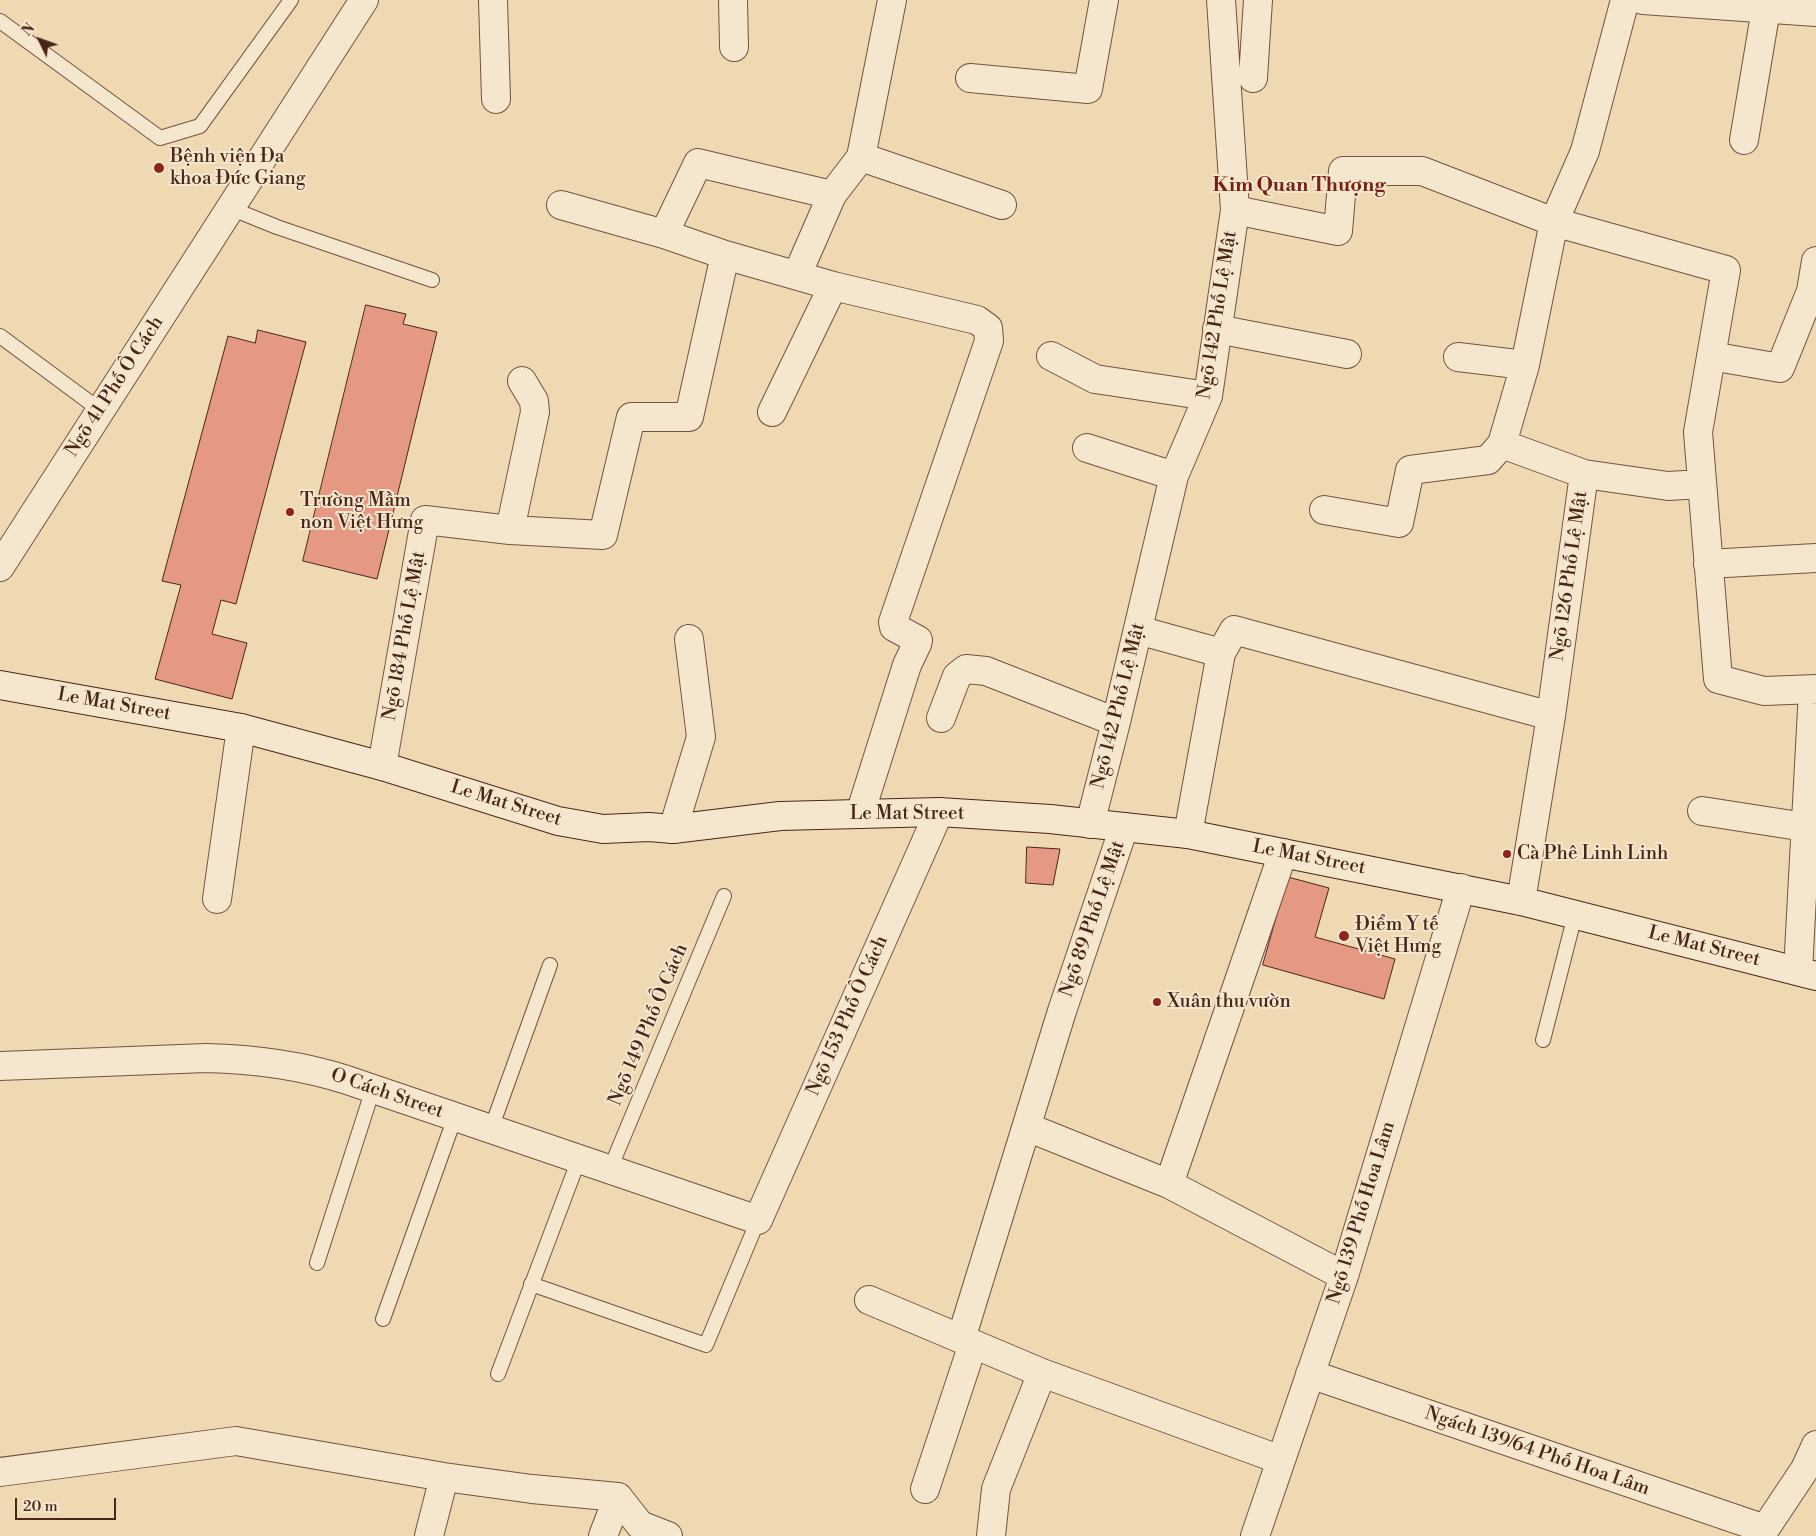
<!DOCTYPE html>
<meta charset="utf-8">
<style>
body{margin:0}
#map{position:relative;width:1816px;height:1536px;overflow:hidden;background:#efd9b3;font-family:"Libre Bodoni",serif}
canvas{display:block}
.north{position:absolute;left:15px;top:15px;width:50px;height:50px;-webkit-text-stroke:4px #f5e6ce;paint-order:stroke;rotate:312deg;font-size:14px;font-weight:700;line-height:20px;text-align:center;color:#49261a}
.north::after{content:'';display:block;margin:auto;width:18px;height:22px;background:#49261a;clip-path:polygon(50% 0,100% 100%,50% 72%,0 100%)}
.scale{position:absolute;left:15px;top:1498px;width:101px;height:22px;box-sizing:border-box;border:2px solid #49261a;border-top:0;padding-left:6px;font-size:15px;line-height:18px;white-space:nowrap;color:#49261a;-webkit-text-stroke:4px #f5e6ce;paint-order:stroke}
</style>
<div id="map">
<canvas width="1816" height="1536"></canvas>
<div class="north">N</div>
<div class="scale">20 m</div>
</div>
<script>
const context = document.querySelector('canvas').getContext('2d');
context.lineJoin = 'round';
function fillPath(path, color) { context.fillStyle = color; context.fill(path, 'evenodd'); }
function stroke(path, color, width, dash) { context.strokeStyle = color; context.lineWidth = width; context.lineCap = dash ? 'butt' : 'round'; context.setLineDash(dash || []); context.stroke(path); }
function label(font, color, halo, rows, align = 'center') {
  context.font = font + ' "Libre Bodoni",serif'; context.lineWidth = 4; context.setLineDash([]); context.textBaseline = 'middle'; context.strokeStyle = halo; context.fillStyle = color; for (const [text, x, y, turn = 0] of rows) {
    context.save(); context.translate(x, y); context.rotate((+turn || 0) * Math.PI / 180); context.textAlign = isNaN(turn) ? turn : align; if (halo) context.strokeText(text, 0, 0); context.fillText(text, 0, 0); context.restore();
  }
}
const building = new Path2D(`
 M366,305L406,314L403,324L437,332L377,579L303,561Z
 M258,330L306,342L236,604L221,600L212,634L247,643L232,699L155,679L181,585L162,581L228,336L255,343Z
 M1027,847L1060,849L1053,885L1026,883Z
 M1288,877L1329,888L1315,937L1395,959L1384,999L1263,965Z`);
const lane = new Path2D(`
 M0,21L160,138L200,126L291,0
 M230,208L277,227L432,280
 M0,336L100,410
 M1543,1040L1575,915
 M491,1129L550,965
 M610,1169L724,896
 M317,1263L373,1089
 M531,1284L706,1345L758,1220
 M383,1319L455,1117
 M498,1374L579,1159`);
const street = new Path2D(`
 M493,0L496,99
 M733,0L734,47
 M1643,0L1816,12
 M970,78L1088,89L1104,0
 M1253,78L1258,0
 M1744,140L1766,9
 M861,157L1002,205
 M561,205L664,234L725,255L833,286L977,320L988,328L989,341L893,622L894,627L918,640L917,644L907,665L860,814
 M1235,210L1338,231L1343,171H1422L1554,222L1726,270L1698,432L1718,679L1764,691L1816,689
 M664,234L698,163L832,195
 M797,275L832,195L861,157L892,0
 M1217,329L1347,354
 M1051,356L1095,379L1208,396
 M1711,356L1780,368L1811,291L1816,261
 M1458,357L1525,365
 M772,412L833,286
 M1087,448L1174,476
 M1584,474L1668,486L1702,484
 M1324,510L1399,523L1410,470L1488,460L1502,444
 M510,530L535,412L534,401L522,381
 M1708,564L1816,558
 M0,567L364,0
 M1138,630L1221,653L1188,834
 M1221,653L1234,630L1551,716
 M941,718L957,676L966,669L986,671L1116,722
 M382,766L425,520L510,530L603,535L631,417H689L725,255
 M1702,811L1805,827
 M1090,824L1116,722L1174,476L1208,396L1235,210L1221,0
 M673,829L701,737L689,639
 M217,899L241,728
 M1521,901L1551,716L1584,474L1502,444L1525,365L1554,222L1585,151L1625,0
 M1798,971L1813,690
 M0,1066L206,1058C256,1059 300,1065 347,1080L758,1220L939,812
 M1027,1127L1169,1184L1344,1276
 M1169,1184L1283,853
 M869,1300L1042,1373L1281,1460
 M961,1339L1062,1011L1124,827
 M1310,1374L1765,1529
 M0,1472L236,1441L444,1477L532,1489L618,1497L640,1525L668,1536
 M925,1489L973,1344
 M429,1536L444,1477
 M603,1536L618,1497
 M991,1536L996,1489L1042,1373
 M1255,1536L1344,1276L1461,888
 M1762,1536L1765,1529L1805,1469L1816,1445`);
const secondary = new Path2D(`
 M0,685L241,728L382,766L558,821L603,829L649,827L673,829L780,816L939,812L1050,819L1188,834L1521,901L1816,976`);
const markers = [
 [159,168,6,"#8f2418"],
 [290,512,5,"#8f2418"],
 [1507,854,5,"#8f2418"],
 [1344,936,6,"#8f2418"],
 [1157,1002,5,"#8f2418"]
];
const poiNames = [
 ["Bệnh viện Đa",170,157],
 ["khoa Đức Giang",170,179],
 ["Trường Mầm",300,501],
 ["non Việt Hưng",300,523],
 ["Cà Phê Linh Linh",1517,854],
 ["Điểm Y tế",1355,925],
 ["Việt Hưng",1355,947],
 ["Xuân thu vườn",1167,1002]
];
const streetNames = [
 ["Ngõ 142 Phố Lệ Mật",1218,315,-81],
 ["Ngõ 41 Phố Ô Cách",115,387,-57],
 ["Ngõ 126 Phố Lệ Mật",1570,576,-82],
 ["Ngõ 184 Phố Lệ Mật",405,636,-80],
 ["Le Mat Street",114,705,10],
 ["Ngõ 142 Phố Lệ Mật",1119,706,-76],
 ["Le Mat Street",506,804,17],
 ["Le Mat Street",907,814],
 ["Le Mat Street",1309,858,11],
 ["Ngõ 89 Phố Lệ Mật",1093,919,-71],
 ["Le Mat Street",1704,947,14],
 ["Ngõ 153 Phố Ô Cách",848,1016,-66],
 ["Ngõ 149 Phố Ô Cách",649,1025,-67],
 ["O Cách Street",387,1094,19],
 ["Ngõ 139 Phố Hoa Lâm",1362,1213,-73],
 ["Ngách 139/64 Phố Hoa Lâm",1537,1452,19]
];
const neighbourhoodNames = [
 ["Kim Quan Thượng",1299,186]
];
fillPath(building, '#e59882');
stroke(building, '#49261a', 1);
stroke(lane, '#725340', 16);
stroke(street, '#725340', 30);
stroke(secondary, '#49261a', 30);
stroke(lane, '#f5e6ce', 14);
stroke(street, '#f5e6ce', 28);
stroke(secondary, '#f5e6ce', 28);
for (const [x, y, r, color] of markers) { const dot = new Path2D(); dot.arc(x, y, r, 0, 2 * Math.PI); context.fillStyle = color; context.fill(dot); stroke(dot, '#f5e6ce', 2); }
label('19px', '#49261a', '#f5e6ce', poiNames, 'left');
label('19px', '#49261a', '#f5e6ce', streetNames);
label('bold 20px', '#7a1f14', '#f5e6ce', neighbourhoodNames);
</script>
